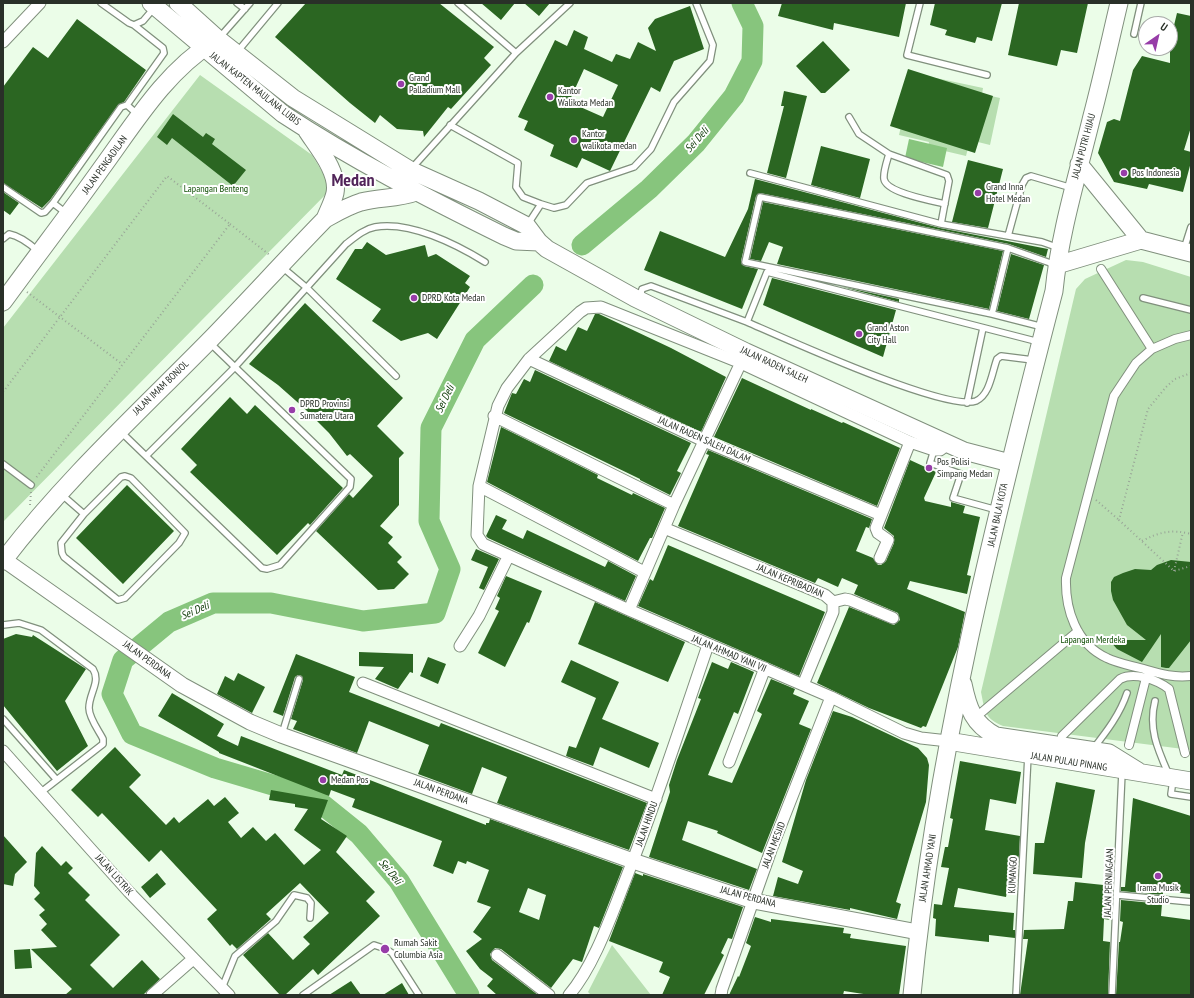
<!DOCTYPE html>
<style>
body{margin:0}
#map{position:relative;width:1194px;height:998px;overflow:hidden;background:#ebfde8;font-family:"PT Sans Narrow",sans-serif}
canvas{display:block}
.frame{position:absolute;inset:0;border:4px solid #293028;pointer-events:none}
.north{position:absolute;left:1138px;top:16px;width:40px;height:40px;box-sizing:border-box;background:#fff;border:1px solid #a9aca9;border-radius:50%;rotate:34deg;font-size:11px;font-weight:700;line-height:16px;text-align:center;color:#293028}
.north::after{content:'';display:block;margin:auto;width:14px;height:18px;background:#973da8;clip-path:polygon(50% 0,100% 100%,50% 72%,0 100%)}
</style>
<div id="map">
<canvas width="1194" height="998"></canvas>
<div class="frame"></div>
<div class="north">U</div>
</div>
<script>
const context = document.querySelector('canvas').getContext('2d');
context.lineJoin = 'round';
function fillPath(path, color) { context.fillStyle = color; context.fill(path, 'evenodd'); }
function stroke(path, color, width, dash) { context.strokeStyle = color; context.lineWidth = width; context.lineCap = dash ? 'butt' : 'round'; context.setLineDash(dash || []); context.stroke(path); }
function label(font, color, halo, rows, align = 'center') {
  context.font = font + ' "PT Sans Narrow",sans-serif'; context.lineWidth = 4; context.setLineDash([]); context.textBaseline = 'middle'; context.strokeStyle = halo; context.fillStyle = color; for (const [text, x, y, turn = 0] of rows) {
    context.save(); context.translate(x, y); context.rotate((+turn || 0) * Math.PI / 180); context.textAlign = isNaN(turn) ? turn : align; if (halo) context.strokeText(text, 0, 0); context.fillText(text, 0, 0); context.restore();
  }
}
const green = new Path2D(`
 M200,75L312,155L332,188L3,522V328Z
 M912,77L935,82L936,78L983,88L982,94L1000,98L990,145L970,140L966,156L928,147L929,142L899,135Z
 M1126,260L1143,262L1191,277V750L1003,726C984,718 985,711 981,692L1076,289L1085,279Z
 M612,945L651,995H591L588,992Z`);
const water = new Path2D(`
 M909,139L947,148L943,167L905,158Z`);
const river = new Path2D(`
 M582,245L649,189L696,143L734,96L752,61L753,26L742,3
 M469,995L399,881L359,834L313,797L215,768L132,734L112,694L123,660L169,622L213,603H271L363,621L435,613L450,569L429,521L431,428L475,340L533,285`);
const building = new Path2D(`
 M306,3H439L494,47L484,58L491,65L451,109L448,107L424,137L423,131L397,129L380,115L375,123L350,103L275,37Z
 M481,3H515L501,20Z
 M524,3H550L539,16Z
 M782,3H906L899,37L834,23L833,30L778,16Z
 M935,3H1002L992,41L977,37L975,43L945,35L947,30L930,25Z
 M1019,3H1088L1077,53L1061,50L1057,66L1008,55Z
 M690,6L704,49L674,61L660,92L651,87L610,171L582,158L577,168L550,156L554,145L524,130L528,121L518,117L555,40L567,46L574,30L588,37L584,49L612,62L616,54L630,59L638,42L656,51L648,28L655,19ZM584,69L618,85L603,117L569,102Z
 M1177,13L1191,16V127L1184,150L1191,152V162L1183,192L1149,184L1147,189L1114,182L1098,153L1107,122L1114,119L1120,121L1133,70L1142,56L1170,63V42Z
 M77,19L146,70L124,102L118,105L50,200L42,208L3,183V87L33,47L48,58Z
 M823,41L850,70L825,93H821L796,66Z
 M908,69L993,96L975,153L890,126Z
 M784,91L807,96L786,178L767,173L784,106H781Z
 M173,114L203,137L206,133L215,139L212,144L246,170L233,186L172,138L167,145L157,137Z
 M821,146L870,159L860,198L811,185Z
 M968,160L1003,169L988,228L952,222Z
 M755,179L940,228L1048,249L1046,257L1009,244L760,193L756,196L741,261L744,266L758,269L742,309L644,270L660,231L725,257L748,209Z
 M3,192L19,203L10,215L3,210Z
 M763,202L1003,251L989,309L777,264L783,247L769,242L761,261L750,259Z
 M367,242L386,255L425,245L428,257L436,254L470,276L465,283L470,287L437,339L428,333L401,341L372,321L381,309L336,279L355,249H362Z
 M1011,254L1044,265L1029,319L997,311Z
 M772,278L896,310L883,357L763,305Z
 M839,286L899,299V302Z
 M305,303L403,398L377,426L404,453L399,458V505L380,526L393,537L388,543L402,557L397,562L409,574L394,589L378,590L316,531L349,494L353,498L373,476L350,454L347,456L329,433L304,408L278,385L249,364Z
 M595,314H599L671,348L726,377L701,432L549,361L556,346L566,351L578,327L587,331Z
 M535,370L691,443L677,471L681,473L670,495L640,480V479L504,413L512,393L516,394L524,379L530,382Z
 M742,378L811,410V409L842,423L843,422L900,448L877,506L714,437Z
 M230,397L247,414L255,405L343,488L310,525L308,523L277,555L190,472L197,465L181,449Z
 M501,427L598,475L597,478L632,495L633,493L665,508L652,538H650L638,561L487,482Z
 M708,450L872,519L869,528L866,527L856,551L873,558L878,565H881L886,561L894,543V536L884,528L910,460L936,472L924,498L925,501L951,507V502L965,506L963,513L980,517L967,575L971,576L967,594L910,581L907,589L965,612L958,647L926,727L923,726L921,728L869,708L817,683L849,607L894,625L900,620L898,613L854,594L858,585L842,578L838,587L818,578L815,583L678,526L709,455L706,454Z
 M127,485L174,531L123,584L76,538Z
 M496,515L507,520L502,529L523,539L527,530L605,567L608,561L636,576L625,601L488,538L486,536Z
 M668,545L825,612L799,676L638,606L650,579L653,581Z
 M476,549L499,559L484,590L479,588L488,567L471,560Z
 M1171,560L1191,562V640L1169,668H1166L1161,667V634L1142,662L1117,649L1109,640H1146L1127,625L1113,600L1111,591V582L1114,577L1123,573L1135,569L1151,570L1157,565Z
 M506,576L542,591L529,623L527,622L505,667L478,653L499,611L495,609L500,598L497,596Z
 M595,602L685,642L668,682L578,644Z
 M16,634L32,637L33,635L86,669L65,701L88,746L57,771L3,705V639Z
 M359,652L413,654V673L410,672L398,689L375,679L384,667L359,666Z
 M296,654L355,677L349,692L439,727L441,723L647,803L629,850L497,803L507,777L482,767L472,794L418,774L429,745L369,721L357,753L293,729L297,721L291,719L303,680L302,676L298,675L295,677L283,716L273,712Z
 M428,657L446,664L438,684L420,676Z
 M571,660L619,682L602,719L659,743L649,768L600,747L593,766L566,756L569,746L576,748L596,698L561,682Z
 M712,662L728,669L731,662L754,672L738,714L734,712L708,775L732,783L762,714L757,711L771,679L795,689L793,694L809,701L799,724L811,729L762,853L717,833L718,831L688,821L682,840L757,869L749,890L649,857L670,792L669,785L677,760L701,699L698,698Z
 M238,673L265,687L252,713L217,694L225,676L234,681Z
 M172,693L224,724L217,736L238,746L241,736L342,775L344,770L486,825V823H489L490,819L623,867L599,928L594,926L582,962L573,959L551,988L501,949L495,948L490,954L492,960L538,995H497L487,986L493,979L480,969L466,951L482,939L473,932L491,907L477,902L489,870L467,861L466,864L458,861L453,874L433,866L442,841L352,807L355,799L331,790L329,796L219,753V752L158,716ZM528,888L546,895L539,920L519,912Z
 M833,711L852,717L918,748L927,758L929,765L926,802L896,902L901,904L897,919L850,908V910L773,896L778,877L798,884L803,871L782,862L806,780Z
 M115,747L141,775L129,787L166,825L174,817L179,823L208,799L214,806L225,797L239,813L228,822L241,838L253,827L266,841L275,833L304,865L321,850L294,830L308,809L295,807V804L269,800L271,790L328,800L321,819L347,836L336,852L375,892L366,901L380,916L318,975L313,969L285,995H280L243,955L268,933L293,960L310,944L303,937L329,913L300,883L266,914L271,919L237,949L232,944L230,946L207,919L217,910L161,850L149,862L102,813L98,817L71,790Z
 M960,761L1021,772L1016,804L990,799L985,830L1020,836L1019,855L1014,881H1009L1006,897L958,888L954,907L1014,913L1013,930H1015V938L989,935V942L935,936L936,919L933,918L934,904L942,905L949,868L941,867L945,847H948L953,819L950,818Z
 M1056,782L1095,790L1085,843L1082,878L1033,874L1035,843H1044Z
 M1133,798L1191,816V894L1163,891V895L1121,891V887H1125Z
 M3,835L27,862L15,874L13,886L3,884Z
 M42,846L61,866L66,861L73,868L68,873L90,895L85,900L120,935L90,965L113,988L142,960L160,979L143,995H65L72,989L31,949L57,947L41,930L47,924L39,915L45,910L34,899L40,893L34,886L36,853Z
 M157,873L166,884L150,898L141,887Z
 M635,873L643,876V874L743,907L732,939L728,938L721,953L724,955L704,995H662L670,977L659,972L663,962L609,941Z
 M1075,882L1113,886L1111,920L1104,919L1103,941L1110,942L1108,995H1020L1028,939H1023L1024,930L1064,929L1068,901H1073Z
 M1121,900L1162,904L1161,916L1191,920V995H1116L1119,942H1120L1123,922L1120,921Z
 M755,917L771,922V919L844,928L843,933L851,934L850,938L906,946L899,995H870L844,991L843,995H729L738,976L739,977L751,946L746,943Z
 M30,949L32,968L15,969L14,950Z
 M351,981L361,995H329Z
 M402,983L409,995H383Z`);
const path = new Path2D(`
 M230,224L271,256
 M27,292L122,364
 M1191,373L1175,379L1166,387L1148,409L1119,520L1174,571L1191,566
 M3,392L167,176L230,224L35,479
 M1096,500L1119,520
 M30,505L31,492
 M1142,541C1159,532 1172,529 1191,534
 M1174,571L1183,532`);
const service = new Path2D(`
 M101,3L129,23L134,25L143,21L154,8
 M237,3L245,9
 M458,3L516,53
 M920,3L907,55L987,75
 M1134,34L1141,3
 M220,37L250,3
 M238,51L278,3
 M127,105L164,53L163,48L134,25
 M849,117L859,134L889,154L947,175L949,181L941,224
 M450,125L518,163L516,187L523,197L541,204L554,208L566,205L587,183L634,167L651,149L674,102L710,61L713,45L696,3
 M889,154C887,161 883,172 884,179C886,193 933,201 945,204
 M412,168L516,53L570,3
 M750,173L941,224L1042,242L1059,248
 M3,187L41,213L45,212L53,203
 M66,213L53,203L121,107L127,105L137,114
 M528,224L541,204
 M1008,236L1022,185L1026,178L1031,176L1072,188
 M3,239L9,234C20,236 30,244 38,251
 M1184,249L1191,227
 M282,267L307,288L396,376
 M640,298L642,289L651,286L747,322
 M1143,298L1191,310
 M992,314L1008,248
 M1043,327L992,314L745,262L760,197L1008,248L1056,265
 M1033,360L1001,356L997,359C992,372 990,395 976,401C946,412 784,338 747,322L767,272L1039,342
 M967,403L983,328
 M120,431L262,568L267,569L280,565L350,487L351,479L210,343
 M934,450L930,463L961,474L953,498L997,510
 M146,456L234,368L346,244C355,237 364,229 375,227C410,221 456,244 485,262
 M3,464L31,485
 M125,476L131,478L185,533L179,543L125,598L118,600L64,557L62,553L61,543L84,514L121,477Z
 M61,494L84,514
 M3,625L19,623L41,630L93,669C101,682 89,693 89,708C89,718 99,731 103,739V744L40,793
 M1155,701C1148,729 1158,750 1169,775
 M3,719L56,779
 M282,734L299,679
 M1093,749C1107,731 1120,714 1127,693
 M1173,780L1171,794L1191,797
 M1118,895L1191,902
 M222,988L235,956L276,921L294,895L307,898L311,903L310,918
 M303,995L374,945L386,949L392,953L419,995
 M1016,995L1028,755
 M1112,995L1122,772`);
const pedestrian = new Path2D(`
 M1101,269L1152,349
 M1191,335L1175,339L1152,349L1136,363L1114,396L1066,578C1065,609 1076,644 1107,658C1117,663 1129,665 1140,668C1158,673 1171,678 1191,676
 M982,712L1078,631
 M1062,736L1120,679C1134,672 1156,679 1169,689L1185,753
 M1129,745L1146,678`);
const minor = new Path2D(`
 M3,42L40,3
 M529,359L704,441L881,515
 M494,416L674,505
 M910,442L934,450H940L948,444
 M479,486L644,572
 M664,528L825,595L833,602V612L803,685
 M880,558L888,540L878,533L876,528L910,442L741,363L601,307L586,308L580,312L529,359L507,388L498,406L479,486L477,535L483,544L629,610L831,697L904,733L921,738L948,741
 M833,602L845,599L850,600L893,618
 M629,610L674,505L744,356
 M460,646L479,616L508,557
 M363,683L656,799
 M3,751L129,892L229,995
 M729,762L765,668
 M497,955L549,995
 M152,995L193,959
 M569,995C594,966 611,916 625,881C656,803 681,724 708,645
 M721,995L722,989L771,850L831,697`);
const secondary = new Path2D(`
 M3,559L182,685L250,722L281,735L633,861L753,901L918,932`);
const primary = new Path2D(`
 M151,3L283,114C353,160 429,199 504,236L516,241L539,242
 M178,3L218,39L293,98L410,170L479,201L527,226L539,242L547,249L635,298L746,352L964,451L1010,463
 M307,131C318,148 339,172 335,193C333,202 328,211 325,219
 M1079,164L1141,240
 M1057,265L1141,240L1191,253
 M3,302C35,258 69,214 101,169C134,124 165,72 213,42
 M3,561C64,481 137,414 208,342C247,302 285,260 325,219C336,213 348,206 361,202C379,197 398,199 416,192
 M963,684C968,708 973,724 996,736L1109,753L1138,771
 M948,741L1191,781
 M912,995C935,756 994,522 1054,291C1060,231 1078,174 1092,116C1102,78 1110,41 1119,3`);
const markers = [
 [401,84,4,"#973da8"],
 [550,97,4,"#973da8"],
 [574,140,4,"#973da8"],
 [1124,173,4,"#973da8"],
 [978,193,4,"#973da8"],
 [414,298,4,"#973da8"],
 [859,334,4,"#973da8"],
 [292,410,4,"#973da8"],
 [929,468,4,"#973da8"],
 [323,780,4,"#973da8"],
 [1158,876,4,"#973da8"],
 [385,949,5,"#973da8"]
];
const poiNames = [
 ["Grand",409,78],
 ["Palladium Mall",409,90],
 ["Kantor",558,91],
 ["Walikota Medan",558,103],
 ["Kantor",582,134],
 ["walikota medan",582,146],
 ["Pos Indonesia",1132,173],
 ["Grand Inna",986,187],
 ["Hotel Medan",986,199],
 ["DPRD Kota Medan",422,298],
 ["Grand Aston",867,328],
 ["City Hall",867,340],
 ["DPRD Provinsi",300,404],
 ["Sumatera Utara",300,416],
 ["Pos Polisi",937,462],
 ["Simpang Medan",937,474],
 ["Medan Pos",331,780],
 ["Irama Musik",1158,888,"center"],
 ["Studio",1158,900,"center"],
 ["Rumah Sakit",394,943],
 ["Columbia Asia",394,955]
];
const streetNames = [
 ["JALAN KAPTEN MAULANA LUBIS",255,89,38],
 ["JALAN PUTRI HIJAU",1084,146,-75],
 ["JALAN PENGADILAN",105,165,-54],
 ["JALAN RADEN SALEH",774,365,25],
 ["JALAN IMAM BONJOL",161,388,-44],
 ["JALAN RADEN SALEH DALAM",704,440,24],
 ["JALAN BALAI KOTA",998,515,-78],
 ["JALAN KEPRIBADIAN",790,581,23],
 ["JALAN AHMAD YANI VII",729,654,23],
 ["JALAN PERDANA",147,660,36],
 ["JALAN PULAU PINANG",1069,762,9],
 ["JALAN PERDANA",441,792,20],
 ["JALAN HINDU",647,824,-70],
 ["JALAN MESJID",774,845,-69],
 ["JALAN AHMAD YANI",928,868,-81],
 ["JALAN LISTRIK",114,875,48],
 ["KUMANGO",1013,875,-87],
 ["JALAN PERNIAGAAN",1109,883,-88],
 ["JALAN PERDANA",748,897,15]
];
const parkNames = [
 ["Lapangan Benteng",216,189],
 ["Lapangan Merdeka",1093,640]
];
const waterNames = [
 ["Sei Deli",697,140,-49],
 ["Sei Deli",445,399,-64],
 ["Sei Deli",195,611,-24],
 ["Sei Deli",390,872,51]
];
const townNames = [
 ["Medan",353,181]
];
fillPath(green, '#b7deb0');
fillPath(water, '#87c57d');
stroke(river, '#87c57d', 21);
fillPath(building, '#2b6622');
stroke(service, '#80907d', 8);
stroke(pedestrian, '#80907d', 10);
stroke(minor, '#80907d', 13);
stroke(secondary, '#80907d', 17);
stroke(primary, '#80907d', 19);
stroke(path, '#99a697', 2, [1, 3]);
stroke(service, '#fff', 5.5);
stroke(pedestrian, '#fff', 8);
stroke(minor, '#fff', 11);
stroke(secondary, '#fff', 15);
stroke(primary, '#fff', 17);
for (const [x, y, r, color] of markers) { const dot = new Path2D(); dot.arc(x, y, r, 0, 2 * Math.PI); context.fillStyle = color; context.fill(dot); stroke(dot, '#fff', 1.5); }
label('10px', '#293028', '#fff', poiNames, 'left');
label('10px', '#293028', '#fff', streetNames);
label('10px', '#104f05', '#fff', parkNames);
label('italic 11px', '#0d3806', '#fff', waterNames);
label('bold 18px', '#512559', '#fff', townNames);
</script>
